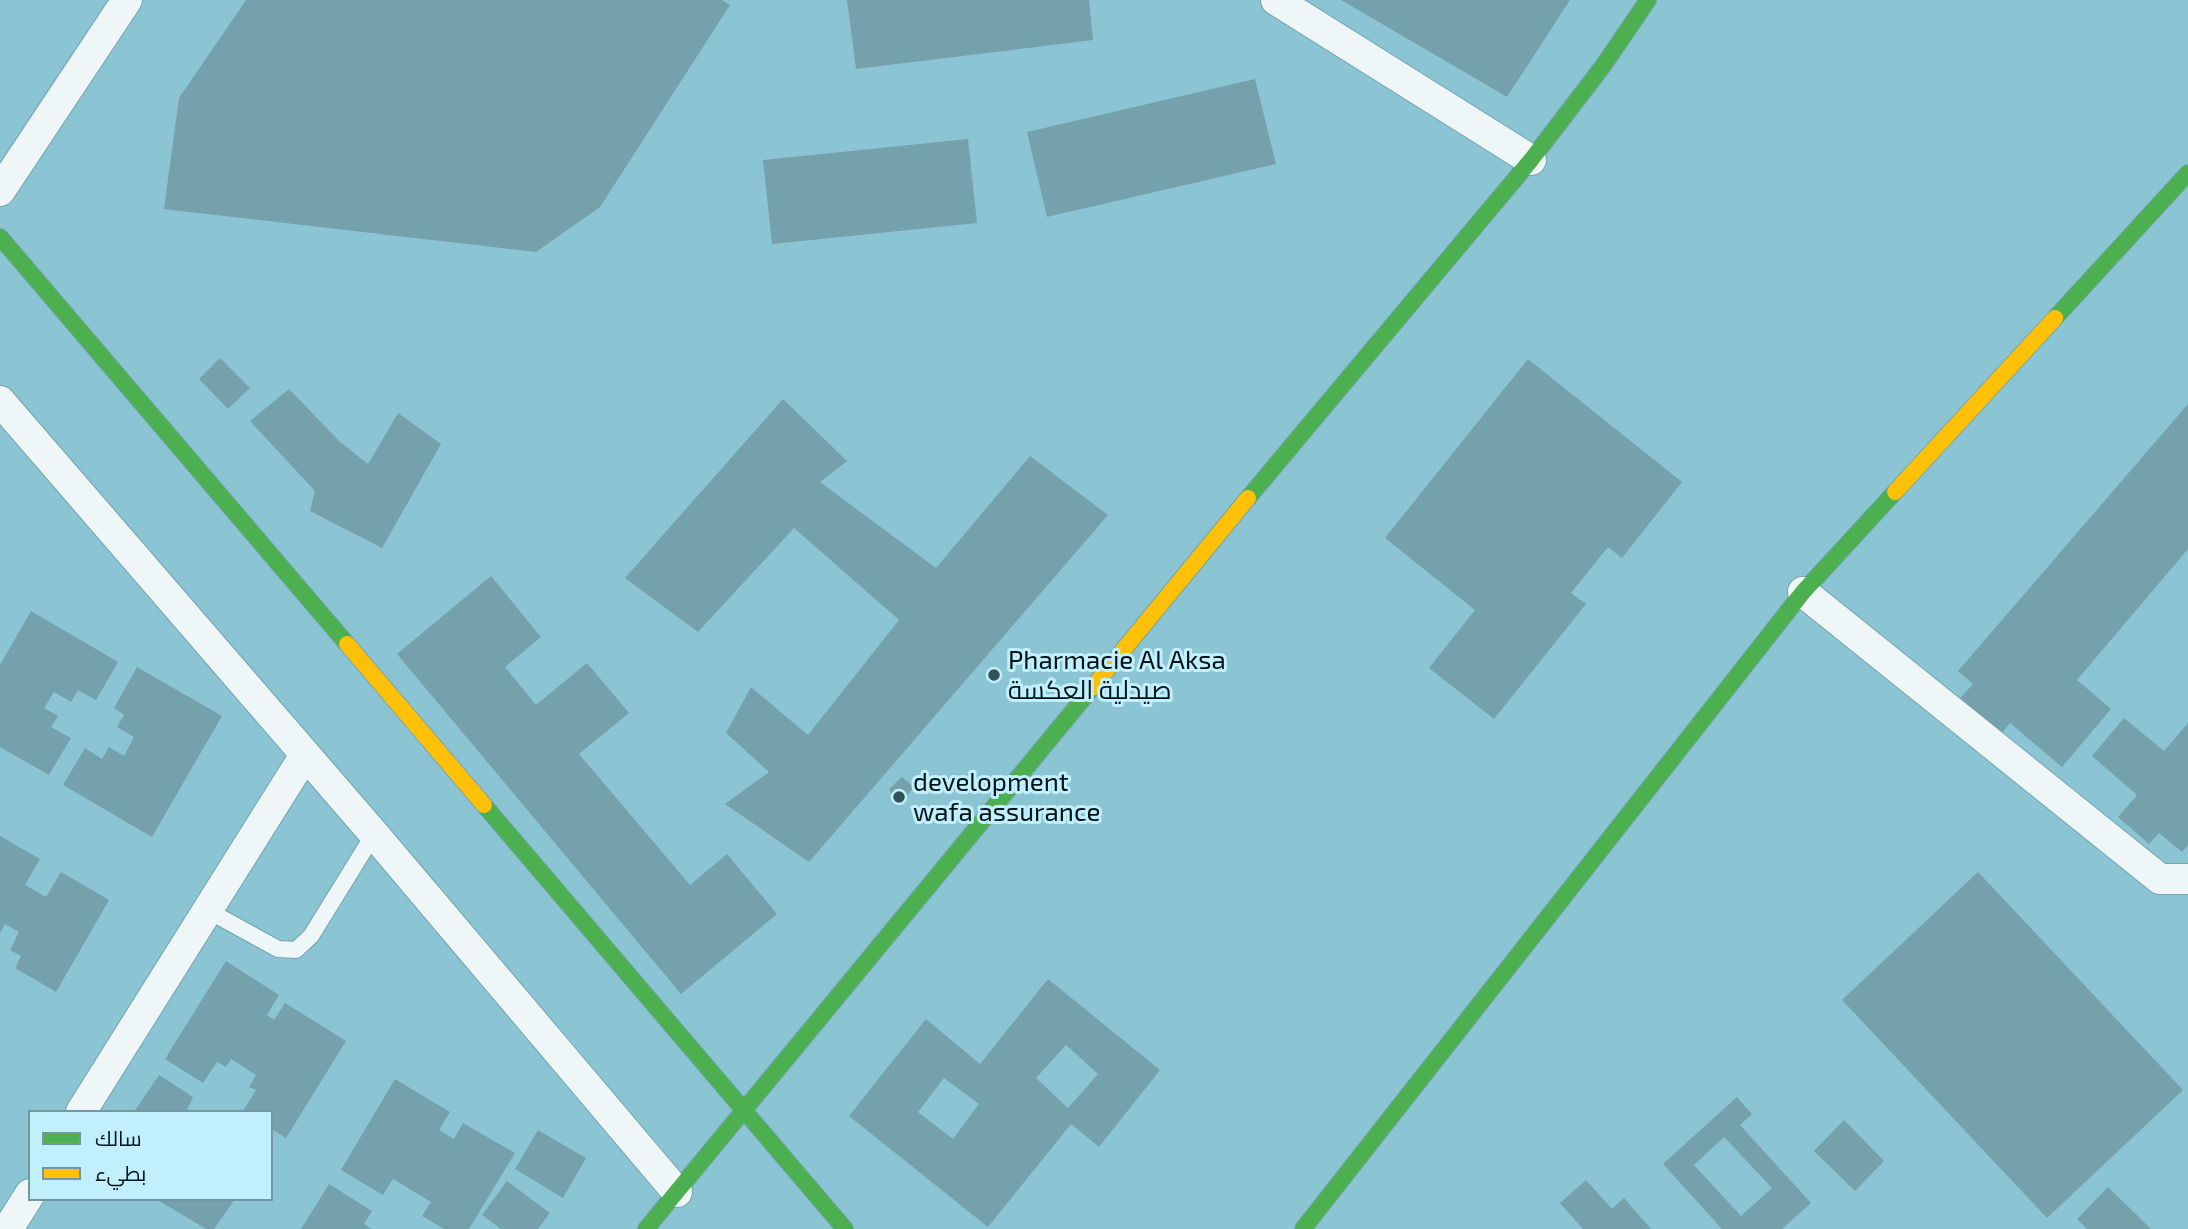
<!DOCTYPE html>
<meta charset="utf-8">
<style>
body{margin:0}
#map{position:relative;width:2188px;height:1229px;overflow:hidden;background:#8bc5d3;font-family:"Exo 2",Cairo,sans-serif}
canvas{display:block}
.legend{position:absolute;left:28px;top:1110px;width:245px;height:91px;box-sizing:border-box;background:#c1f0fc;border:2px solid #7498a1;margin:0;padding:9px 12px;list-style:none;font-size:21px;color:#001419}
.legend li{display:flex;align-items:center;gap:14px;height:35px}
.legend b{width:35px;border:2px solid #7498a1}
</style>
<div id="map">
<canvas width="2188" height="1229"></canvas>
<ul class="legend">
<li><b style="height:9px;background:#4caf50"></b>سالك</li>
<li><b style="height:9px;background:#ffc107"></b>بطيء</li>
</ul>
</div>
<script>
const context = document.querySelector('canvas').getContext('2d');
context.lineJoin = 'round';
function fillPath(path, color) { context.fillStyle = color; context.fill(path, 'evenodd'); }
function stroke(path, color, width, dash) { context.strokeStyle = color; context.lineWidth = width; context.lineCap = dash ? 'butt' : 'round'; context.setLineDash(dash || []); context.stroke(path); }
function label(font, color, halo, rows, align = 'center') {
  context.font = font + ' "Exo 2",Cairo,sans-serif'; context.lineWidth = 6; context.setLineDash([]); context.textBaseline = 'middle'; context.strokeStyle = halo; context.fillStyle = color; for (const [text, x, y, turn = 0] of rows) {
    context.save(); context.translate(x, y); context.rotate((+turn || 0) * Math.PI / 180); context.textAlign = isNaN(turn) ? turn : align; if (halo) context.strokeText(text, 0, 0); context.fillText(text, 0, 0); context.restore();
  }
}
const building = new Path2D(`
 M246,0H722L730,5L600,207L536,252L164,209L179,98Z
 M847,0H1089L1093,40L856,69Z
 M1341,0H1570L1507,97Z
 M1255,79L1276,164L1047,217L1027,132Z
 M968,139L977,223L772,244L763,160Z
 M220,358L250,388L228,409L199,379Z
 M1528,359L1682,482L1622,558L1608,547L1571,593L1586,604L1494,719L1429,668L1475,610L1385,538Z
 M289,389L340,442L368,464L398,413L441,444L382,548L310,511L315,491L250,421Z
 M783,399L847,461L820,482L936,568L1030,456L1108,515L809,862L725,804L769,772L726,733L751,687L808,735L899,620L794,528L698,632L625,578Z
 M2188,404V549L2077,680L2111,709L2062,767L2010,723L1997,739L1955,704L1973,684L1958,671Z
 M491,576L541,637L505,667L536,705L587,663L629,713L579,754L690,885L727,854L777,914L681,994L397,654Z
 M31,611L118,662L96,700L78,690L71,702L54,692L44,708L58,716L51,727L71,738L49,775L0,747V665Z
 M137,667L222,716L152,837L63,785L85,748L102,759L109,747L124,756L134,737L117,727L124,715L114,708Z
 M2124,718L2164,751L2188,723V845L2182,852L2159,833L2149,844L2118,817L2137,795L2092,756Z
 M902,777L914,787L898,806L889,789Z
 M0,836L40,859L25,885L46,897L61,872L109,900L56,992L15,968L21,956L10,950L19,932L5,924L0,933Z
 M1978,872L2183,1090L2047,1218L1842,1000Z
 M226,961L279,995L267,1015L274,1020L285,1003L346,1041L286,1138L271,1129V1112L243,1111L256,1090L249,1087L256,1075L231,1059L226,1067L217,1062L203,1083L165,1059Z
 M1048,979L1160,1070L1099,1147L1071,1124L988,1227L849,1116L926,1019L980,1064ZM1066,1045L1098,1074L1068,1108L1036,1078ZM944,1078L979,1104L953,1139L918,1112Z
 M159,1075L193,1097L186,1112H134Z
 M395,1079L450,1112L439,1130L454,1139L463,1123L515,1153L469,1229H444L422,1216L431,1202L393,1179L383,1195L341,1170Z
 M1737,1097L1752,1114L1740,1125L1811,1203L1782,1229H1722L1663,1164ZM1724,1137L1772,1188L1741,1216L1694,1165Z
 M1844,1120L1884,1161L1855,1191L1814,1151Z
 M538,1130L586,1158L563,1198L515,1169Z
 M1586,1180L1612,1209L1624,1198L1651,1229H1583L1560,1203Z
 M507,1181L550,1213L538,1229H501L482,1215Z
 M329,1184L372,1211L364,1224L372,1229H301Z
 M2108,1187L2151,1229H2087L2077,1219Z
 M156,1199H235L214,1229H206Z`);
const lane = new Path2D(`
 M207,910L278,949L296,950L311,936L374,834`);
const street = new Path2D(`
 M1276,0L1531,160
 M0,191L127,0
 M0,401L374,834L677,1192
 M1803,592L2160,879H2188
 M81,1112L305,755
 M8,1229L30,1194`);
const fast = new Path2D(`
 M0,237L347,644
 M2055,318L2188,173
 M1248,498L1531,160L1603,66L1648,0
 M484,805L845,1229
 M646,1229L1092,688
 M1303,1229L1803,592L1895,492`);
const slow = new Path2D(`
 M1895,492L2055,318
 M347,644L484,805
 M1092,688L1248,498`);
const markers = [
 [994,675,7,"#31525a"],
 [899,797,7,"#31525a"]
];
const poiNames = [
 ["Pharmacie Al Aksa",1008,660],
 ["صيدلية العكسة",1008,690],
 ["development",913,782],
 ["wafa assurance",913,812]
];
fillPath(building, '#74a1ac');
stroke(lane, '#73a3ae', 18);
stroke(street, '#73a3ae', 32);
stroke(fast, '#73a3ae', 18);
stroke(slow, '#73a3ae', 18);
stroke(lane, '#eef6f8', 16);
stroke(street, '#eef6f8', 30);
stroke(fast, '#4caf50', 16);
stroke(slow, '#ffc107', 16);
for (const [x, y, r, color] of markers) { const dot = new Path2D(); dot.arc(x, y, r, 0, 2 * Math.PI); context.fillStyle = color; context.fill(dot); stroke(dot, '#c1f0fc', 2.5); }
label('26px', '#001419', '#c1f0fc', poiNames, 'left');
</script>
